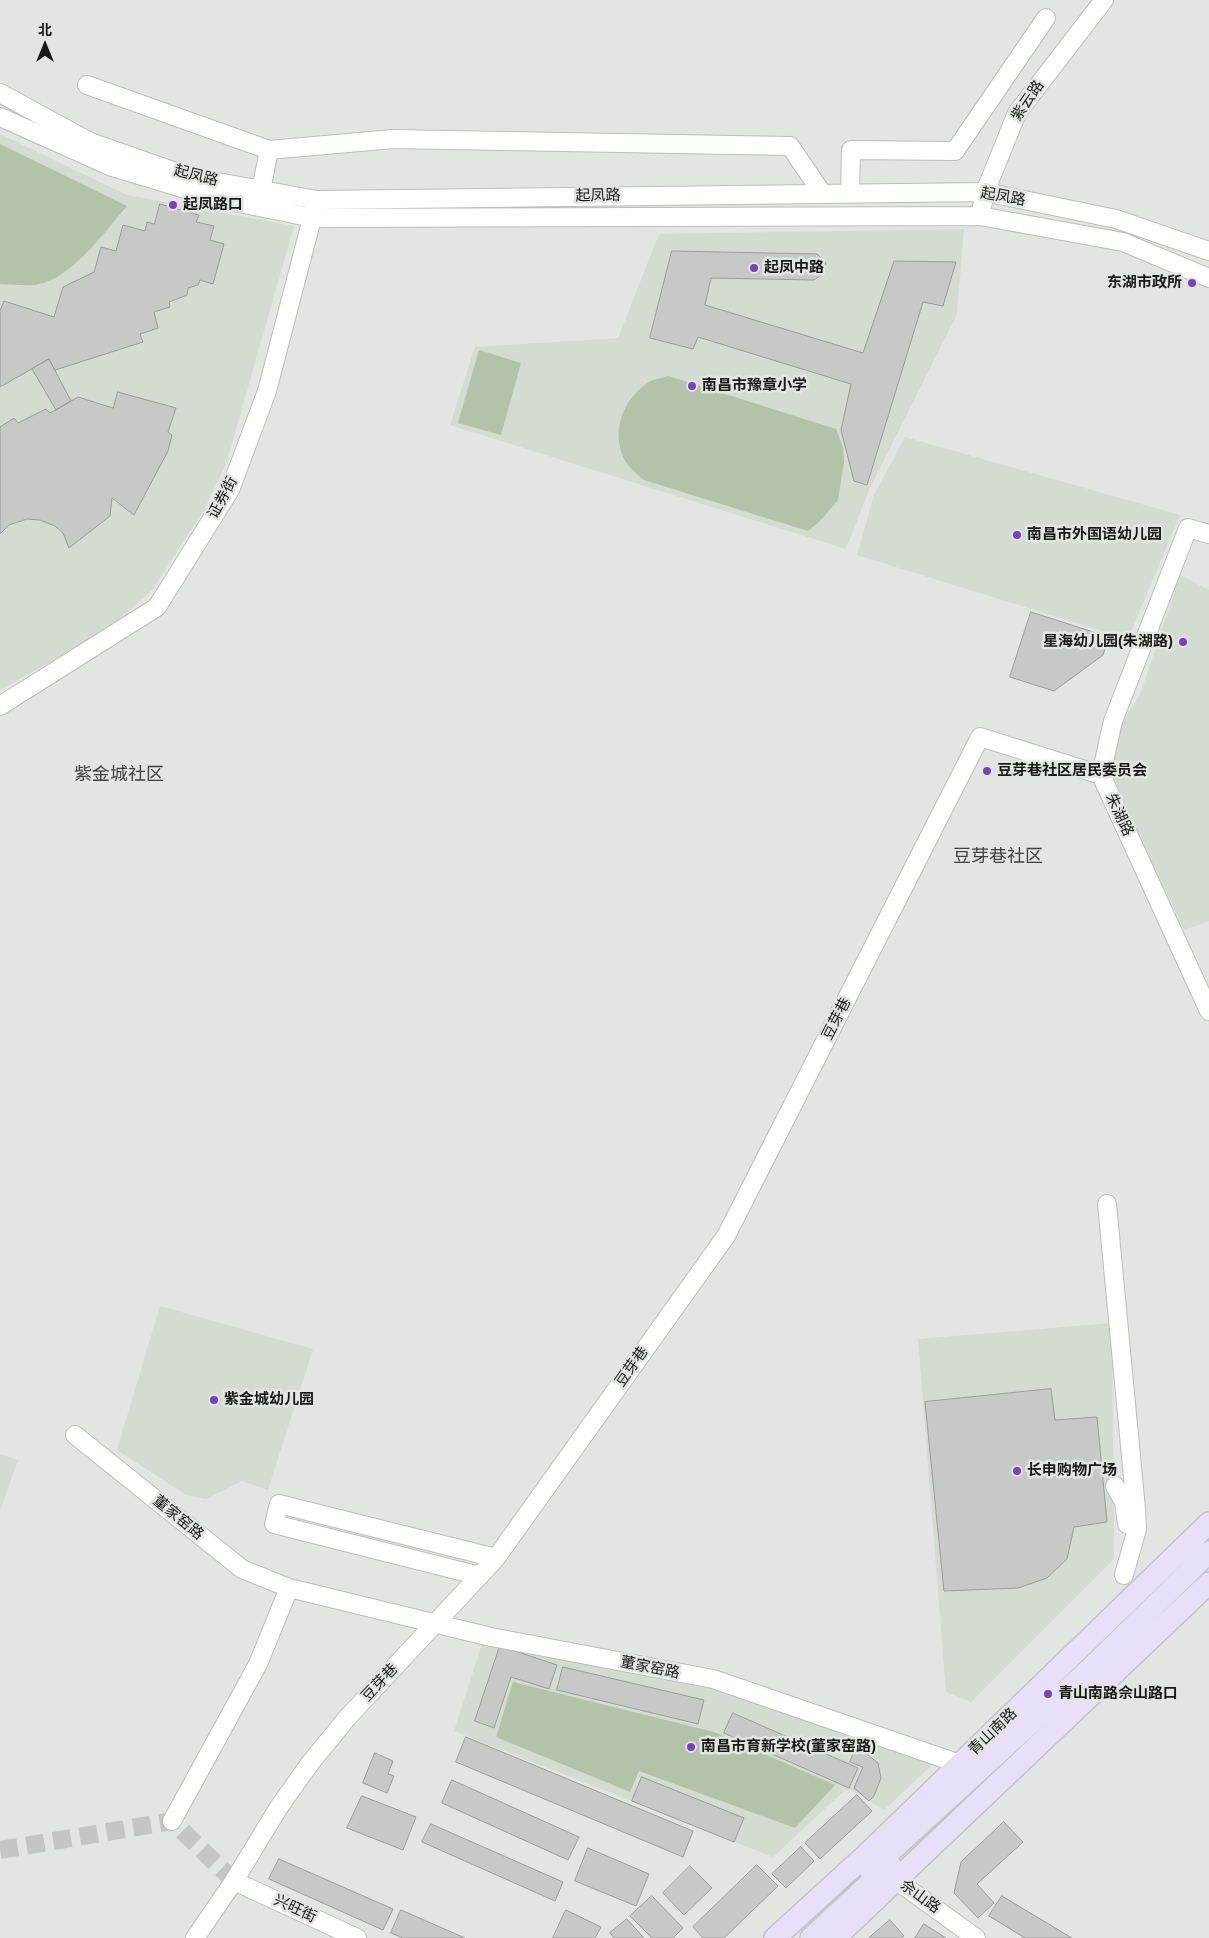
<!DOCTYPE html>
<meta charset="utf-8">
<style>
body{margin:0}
#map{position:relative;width:1209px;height:1938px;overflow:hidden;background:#e3e5e2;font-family:Arial,"Noto Sans SC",sans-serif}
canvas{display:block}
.north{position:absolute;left:20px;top:20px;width:50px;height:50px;-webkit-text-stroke:4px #e3e5e2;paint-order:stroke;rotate:0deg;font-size:14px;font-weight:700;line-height:20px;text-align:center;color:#191918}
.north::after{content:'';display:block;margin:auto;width:18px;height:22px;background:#191918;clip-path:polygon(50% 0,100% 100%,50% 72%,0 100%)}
</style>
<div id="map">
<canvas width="1209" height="1938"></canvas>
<div class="north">北</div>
</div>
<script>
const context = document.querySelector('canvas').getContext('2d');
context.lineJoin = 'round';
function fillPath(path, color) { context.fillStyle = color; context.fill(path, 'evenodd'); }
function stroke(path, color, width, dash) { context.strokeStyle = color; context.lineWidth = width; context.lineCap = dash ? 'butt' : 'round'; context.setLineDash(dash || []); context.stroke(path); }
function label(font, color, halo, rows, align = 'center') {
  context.font = font + ' Arial,"Noto Sans SC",sans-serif'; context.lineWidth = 5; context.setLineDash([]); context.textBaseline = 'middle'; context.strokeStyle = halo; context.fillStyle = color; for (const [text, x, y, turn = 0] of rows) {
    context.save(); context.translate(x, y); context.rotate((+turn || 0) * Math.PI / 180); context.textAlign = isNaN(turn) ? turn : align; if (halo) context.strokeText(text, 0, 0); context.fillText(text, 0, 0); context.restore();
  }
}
const built = new Path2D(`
 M0,134L127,195L294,226L226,464L205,508L153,589L127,613L88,641L0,690Z
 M964,229L957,314L869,490L846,549L450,425L475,347L618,338L659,234Z
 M905,437L1180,515L1128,639L857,555L874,495Z
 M1180,575L1209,590V921L1184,930L1111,776L1122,722L1140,695Z
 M160,1306L313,1349L268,1490L242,1481L206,1499L186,1495L117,1450Z
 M1112,1323L1114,1559L971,1702L946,1692L918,1339Z
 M0,1454L18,1460L0,1511Z
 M483,1641L708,1685L934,1763L884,1810L852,1790H845L773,1857L454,1731Z`);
const green = new Path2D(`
 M0,144L127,206C105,231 72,278 39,284C27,287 12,284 0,284Z
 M479,350L521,363L501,435L458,423Z
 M668,376L836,429L843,447L844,462L838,500L820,521L808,531L644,480C638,475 632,470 627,464C609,435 622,399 649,382C654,379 662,378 668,376Z
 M513,1682L714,1732L835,1785L795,1828L639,1771L630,1792L496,1737Z`);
const building = new Path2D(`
 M160,204L199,215L196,222L214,226L210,240L224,244L213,284L200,280L198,285L188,288L187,295L169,302L170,307L154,312L158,328L140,334L143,342L55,370L49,359L0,387V311L4,301L54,317L63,287L94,272L101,247L116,251L123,225L145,231L147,222L154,224Z
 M672,251L817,254L826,263L824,273L814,280L711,278L705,305L863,353L894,261L956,262L943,306L923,302L867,485L854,481L841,430L851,384L698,337L693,349L650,338Z
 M49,359L71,401L56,410L32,369Z
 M118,392L176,408L168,432L172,435L168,451L134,515L112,498L110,516L69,548L63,533L55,526L40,520L27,519L9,525L0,534V427L14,418L18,423L46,409L50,413L78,397L113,408Z
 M1031,612L1109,637L1103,655L1054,691L1010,677Z
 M1051,1389L1055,1420L1097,1417L1107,1522L1074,1527L1067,1559L1047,1578L1018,1588L944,1591L925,1402Z
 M500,1646L557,1665L549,1689L511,1677L494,1728L475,1721Z
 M563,1667L704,1700L698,1724L557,1690Z
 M733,1713L858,1768L849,1788L724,1733Z
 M466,1737L693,1831L683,1857L456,1762Z
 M856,1748L863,1751L878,1763L881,1778L874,1796L869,1801L854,1788L863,1767L850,1762Z
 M375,1753L393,1761L388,1774L394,1776L387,1793L363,1783Z
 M642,1777L744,1818L734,1842L632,1801Z
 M452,1780L579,1837L568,1860L442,1803Z
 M857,1795L872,1811L820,1859L805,1843Z
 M362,1796L416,1817L403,1850L347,1828Z
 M1004,1822L1023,1842L977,1884L994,1903L978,1918L954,1893L961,1862Z
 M431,1824L563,1882L555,1901L422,1842Z
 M801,1847L814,1861L786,1888L772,1874Z
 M588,1848L649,1874L636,1906L575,1881Z
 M279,1859L393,1909L383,1930L269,1879Z
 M757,1865L778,1886L724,1938H703L693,1927Z
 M690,1866L712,1888L684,1915L663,1893Z
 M652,1896L683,1928L673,1938H652L630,1916Z
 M1002,1896L1072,1938H1025L989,1916Z
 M401,1910L465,1938H403L391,1933Z
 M566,1910L601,1927L595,1938H553Z
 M627,1919L644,1938H614L610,1933Z
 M890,1920L904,1936L901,1938H869Z
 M924,1924L946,1938H915Z`);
const minorTunnel = new Path2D(`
 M0,1850L172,1821L234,1881`);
const minor = new Path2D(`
 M87,85L269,150L393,139L790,146L822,193
 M0,93L90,142L190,177L317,200L985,192L1116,219L1209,251
 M0,117L112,167L215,198L313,218L980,216L1123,242L1209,278
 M261,190L269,150
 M850,193L851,150L955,151L1046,18
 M980,216L985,192L1017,113L1104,0
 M1209,534L1188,528L1113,721L1101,775L1209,1011
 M0,706L157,607L230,490L267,391L315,207
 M1107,1204L1136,1509L1137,1529L1124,1575
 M75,1435L242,1569L289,1588L258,1664L172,1821
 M1115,1486L1124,1502L1127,1524
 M480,1576L274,1524L279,1504L496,1558
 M289,1588L491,1637L713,1679L960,1764L971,1769
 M888,1872L896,1880L976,1938
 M234,1881L357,1938
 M195,1938L234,1881L279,1807L311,1762L347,1718L496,1558L726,1236L980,737L1101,775`);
const major = new Path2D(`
 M870,1870L1092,1667L1209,1552
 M775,1938L867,1854L1209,1523
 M811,1938L890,1865
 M835,1938L1209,1583`);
const markers = [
 [173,205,5,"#7843ba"],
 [754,268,5,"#7843ba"],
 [1192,283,5,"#7843ba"],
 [692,386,5,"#7843ba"],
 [1017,535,5,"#7843ba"],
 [1183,642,5,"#7843ba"],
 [987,771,5,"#7843ba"],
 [214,1400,5,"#7843ba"],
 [1017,1471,5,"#7843ba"],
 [1048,1694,5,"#7843ba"],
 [691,1747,5,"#7843ba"]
];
const streetNames = [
 ["紫云路",1028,101,-56],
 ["起凤路",196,176,14],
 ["起凤路",598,196,-1],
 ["起凤路",1003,197,10],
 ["证券街",223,498,-62],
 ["朱湖路",1119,815,65],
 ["豆芽巷",837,1019,-63],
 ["豆芽巷",632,1367,-55],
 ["董家窑路",178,1518,39],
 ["董家窑路",650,1668,11],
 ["豆芽巷",380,1683,-47],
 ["青山南路",993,1732,-44],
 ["佘山路",920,1897,36],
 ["兴旺街",295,1909,25]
];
const poiNames = [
 ["起凤路口",183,205],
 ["起凤中路",764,268],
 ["东湖市政所",1182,283,"right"],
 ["南昌市豫章小学",702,386],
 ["南昌市外国语幼儿园",1027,535],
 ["星海幼儿园(朱湖路)",1173,642,"right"],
 ["豆芽巷社区居民委员会",997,771],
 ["紫金城幼儿园",224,1400],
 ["长申购物广场",1027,1471],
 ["青山南路佘山路口",1058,1694],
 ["南昌市育新学校(董家窑路)",701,1747]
];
const quarterNames = [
 ["紫金城社区",119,775],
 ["豆芽巷社区",998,857]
];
fillPath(built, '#d4dbd1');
fillPath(green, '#b2c3a9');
fillPath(building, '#c7c9c6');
stroke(building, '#9a9d99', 1);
stroke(minorTunnel, '#c5c6c4', 18, [18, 9]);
stroke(minor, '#bbbeba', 20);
stroke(major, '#c3c3c3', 24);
stroke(minor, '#fff', 18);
stroke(major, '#e8dff9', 21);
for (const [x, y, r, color] of markers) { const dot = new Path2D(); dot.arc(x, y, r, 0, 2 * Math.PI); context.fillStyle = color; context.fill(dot); stroke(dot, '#e3e5e2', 2); }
label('15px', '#191918', '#e3e5e2', streetNames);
label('bold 15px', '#191918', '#e3e5e2', poiNames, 'left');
label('18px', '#40423f', '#e3e5e2', quarterNames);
</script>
